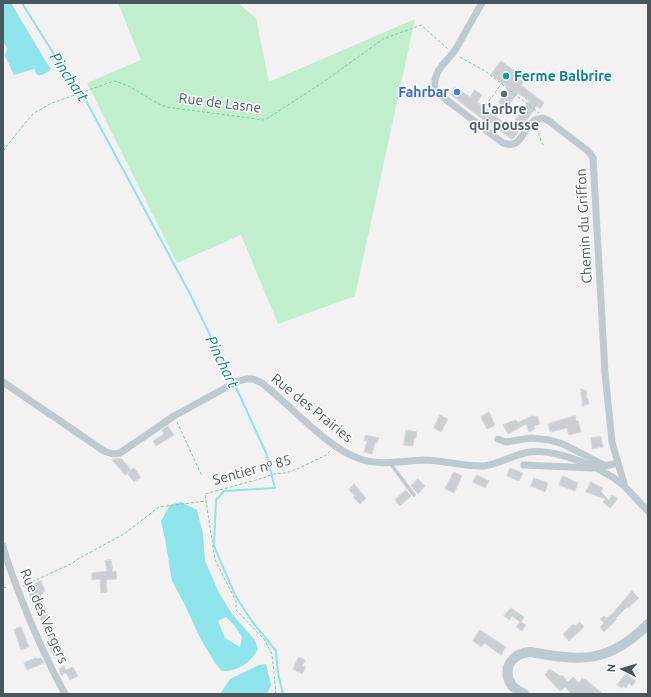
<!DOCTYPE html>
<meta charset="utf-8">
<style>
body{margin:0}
#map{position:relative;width:651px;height:697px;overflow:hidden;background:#f3f1f2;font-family:Ubuntu,sans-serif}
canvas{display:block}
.frame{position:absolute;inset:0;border:4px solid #49575f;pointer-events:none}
.north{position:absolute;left:603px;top:649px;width:40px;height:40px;-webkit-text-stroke:3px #fff;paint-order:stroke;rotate:275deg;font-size:11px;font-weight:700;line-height:16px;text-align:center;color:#49575f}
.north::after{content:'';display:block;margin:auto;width:14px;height:18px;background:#49575f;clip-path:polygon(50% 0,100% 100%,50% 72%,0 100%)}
</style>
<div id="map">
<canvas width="651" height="697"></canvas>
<div class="frame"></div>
<div class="north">N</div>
</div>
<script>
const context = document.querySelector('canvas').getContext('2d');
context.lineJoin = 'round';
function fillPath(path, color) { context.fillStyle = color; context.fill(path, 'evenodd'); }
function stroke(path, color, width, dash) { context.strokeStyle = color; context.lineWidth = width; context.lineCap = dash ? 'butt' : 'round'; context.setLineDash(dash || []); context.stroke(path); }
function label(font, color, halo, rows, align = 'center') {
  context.font = font + ' Ubuntu,sans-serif'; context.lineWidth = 3; context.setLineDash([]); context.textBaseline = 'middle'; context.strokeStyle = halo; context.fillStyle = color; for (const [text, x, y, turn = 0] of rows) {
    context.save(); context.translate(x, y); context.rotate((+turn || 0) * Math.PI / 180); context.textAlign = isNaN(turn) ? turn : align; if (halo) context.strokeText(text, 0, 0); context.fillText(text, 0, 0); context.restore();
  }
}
const green = new Path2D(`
 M118,3H238L256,18L269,82L415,19L355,296L278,324L241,235L177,263L87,83L141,60Z`);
const water = new Path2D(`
 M3,3H11L51,70L42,75H37L34,69L14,75L5,56L7,48L3,41Z
 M181,502L197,510L203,534L205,561L218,591L232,614L255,640L258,649C251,662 238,672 222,671L215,663L199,636L185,605L172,581L165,539L161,521L170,505ZM226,617L234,625L242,637L240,647L225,638L218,621Z
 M266,664L271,685L268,692L264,694H220L230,679L259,665Z`);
const stream = new Path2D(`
 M22,3L77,91L84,97L189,292L240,396L266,453L275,488L224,491L216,500L214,546L235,595L251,620L276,651L278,674L283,694`);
const building = new Path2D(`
 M501,61L520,75L518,78L523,81L521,85L544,103L540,109L537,106L514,138L511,139L490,123L489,124L450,94L455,87L470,97L475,90L482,95L477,102L510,127L529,101L518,93L506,108L498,102L509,88L491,75Z
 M581,389L587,391L586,398H588L589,404L584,405V407H583Z
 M489,412L495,425L487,429L481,417Z
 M440,415L448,419L441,432L434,428Z
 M533,416L534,417L537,416L540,424L534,426L535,429L529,432L526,424L508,434L503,425L512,421V422L516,420L518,422Z
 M575,416L576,421H578L581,432L569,435L567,428L550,432L548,424Z
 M168,426L174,435L156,446L153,441L164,434L162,430Z
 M406,430L417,432L416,438H414L413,446L404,445Z
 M366,435L379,438L377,443H375L372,454L364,452L367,441L364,440Z
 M601,437L603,447L592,449L591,438Z
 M118,458L119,459L121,458L131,470L125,475L112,460Z
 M134,468L141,477L134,482L127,473Z
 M510,468L523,473L519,481L507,476Z
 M454,472L462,476L454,493L445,489Z
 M477,475L489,481L485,488L473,482Z
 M563,476L578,483L575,491L559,485Z
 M534,478L548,483L545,492L531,486Z
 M418,479L425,486L418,494L411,486Z
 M591,482L603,488L601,492L609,500L612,495L618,499L610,508L603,502L605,499L586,492Z
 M354,484L366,498L360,504L353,497L355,496L349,490Z
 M406,490L411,496L400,506L395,500Z
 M111,560L113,572L116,571L117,579L106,580L107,592L101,593L100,579L92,580V573L107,571L105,561Z
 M41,581L45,591L40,597L51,622L49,623L57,639L55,640L62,655L55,658L48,643L50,642L37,610L36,611L26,587Z
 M632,591L639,598L628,608L627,607L616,618L617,619L604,632L600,627L604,623L600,619L604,616L607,618L612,614Z
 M511,608L524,617L521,622L526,625L522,631L516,627L520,622L512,616L509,620L504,616Z
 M580,622L584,627L569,641L563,634L573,624L575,626Z
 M21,627L29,647L21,650L14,630Z
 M480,630L506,647L501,655L484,643L481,647L473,641Z
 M299,657L305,660L302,666L306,667L302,674L293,669Z
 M36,658L37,659L41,658L44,663L27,670L24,663Z
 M64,666L66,670L73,667L78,676L70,680L66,673L61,675L59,669Z
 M550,669L560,676L562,675L568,682L573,677L579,683L582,678L585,680V679L603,694H571L565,687L560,691L545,675Z
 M626,674L636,681L632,686L629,683L626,688L623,686L622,688L617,685Z`);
const path = new Path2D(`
 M460,57L485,71L539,113
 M486,105L502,83
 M536,129C540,134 540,142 544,146
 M3,144L5,148
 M3,151L25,123L34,113L52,103L114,81C133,85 148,100 166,107L265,120L322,83L383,39L421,25L448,49
 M177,422L202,476
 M23,586L73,563L76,560L124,534L159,507L206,501
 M3,587L8,588
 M276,694L272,654L264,639L236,610V601L215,560L205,494L263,478L273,474L285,473L297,469L326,455L330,451`);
const lane = new Path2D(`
 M390,463L414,495`);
const street = new Path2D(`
 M482,3C473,18 465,33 457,47C447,64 432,68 435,91L503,143C522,150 522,129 534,121C536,119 540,119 543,118L549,121L588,151L593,158L605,373L612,442L625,487
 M3,382L104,451L113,454L120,453L174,416L236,382L246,379H253L262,383L269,389C296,411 328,448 360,459C381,466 402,461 423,460C444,460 463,467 484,466C500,464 514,454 530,452C556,448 606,469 625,487C633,495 640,503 648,511
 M498,439L506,442L531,438L550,440L563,444L606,466L617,463
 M524,465L592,468
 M3,546C7,562 13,577 19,593C32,627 47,661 65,694`);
const secondary = new Path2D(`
 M524,694C519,691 513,688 511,684C501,667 514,653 530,652C581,661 609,664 648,624`);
const markers = [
 [506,76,4,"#0f9aa8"],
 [457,92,4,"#3f7fe0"],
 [504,94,4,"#5c6f8a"]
];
const cultureNames = [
 ["Ferme Balbrire",514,76]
];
const shopNames = [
 ["Fahrbar",449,92]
];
const streetNames = [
 ["Rue de Lasne",220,103,7],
 ["Chemin du Griffon",584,226,-93],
 ["Rue des Prairies",312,408,39],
 ["Sentier nᵒ 85",252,470,-15],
 ["Rue des Vergers",44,616,67]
];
const serviceNames = [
 ["L'arbre",504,109],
 ["qui pousse",504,125]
];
const waterNames = [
 ["Pinchart",69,77,56],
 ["Pinchart",222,362,64]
];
fillPath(green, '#c1efce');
fillPath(water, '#8fe3eb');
stroke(stream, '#8fe3eb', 2);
fillPath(building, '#cbcfd3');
stroke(building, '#d5d8dc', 1);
stroke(path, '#7acd9a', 1, [3, 2]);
stroke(lane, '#bfcad0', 3.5);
stroke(street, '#bfcad0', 7);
stroke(secondary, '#bdcad2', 10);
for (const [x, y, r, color] of markers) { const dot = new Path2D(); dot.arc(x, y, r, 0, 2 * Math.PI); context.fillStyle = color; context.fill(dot); stroke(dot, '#fff', 1.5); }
label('bold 14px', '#0d838f', '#fff', cultureNames, 'left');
label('bold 14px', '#366cbe', '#fff', shopNames, 'right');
label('14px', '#49575f', '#fff', streetNames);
label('bold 14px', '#4e5e75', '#fff', serviceNames);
label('italic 15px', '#0f818d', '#fff', waterNames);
</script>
